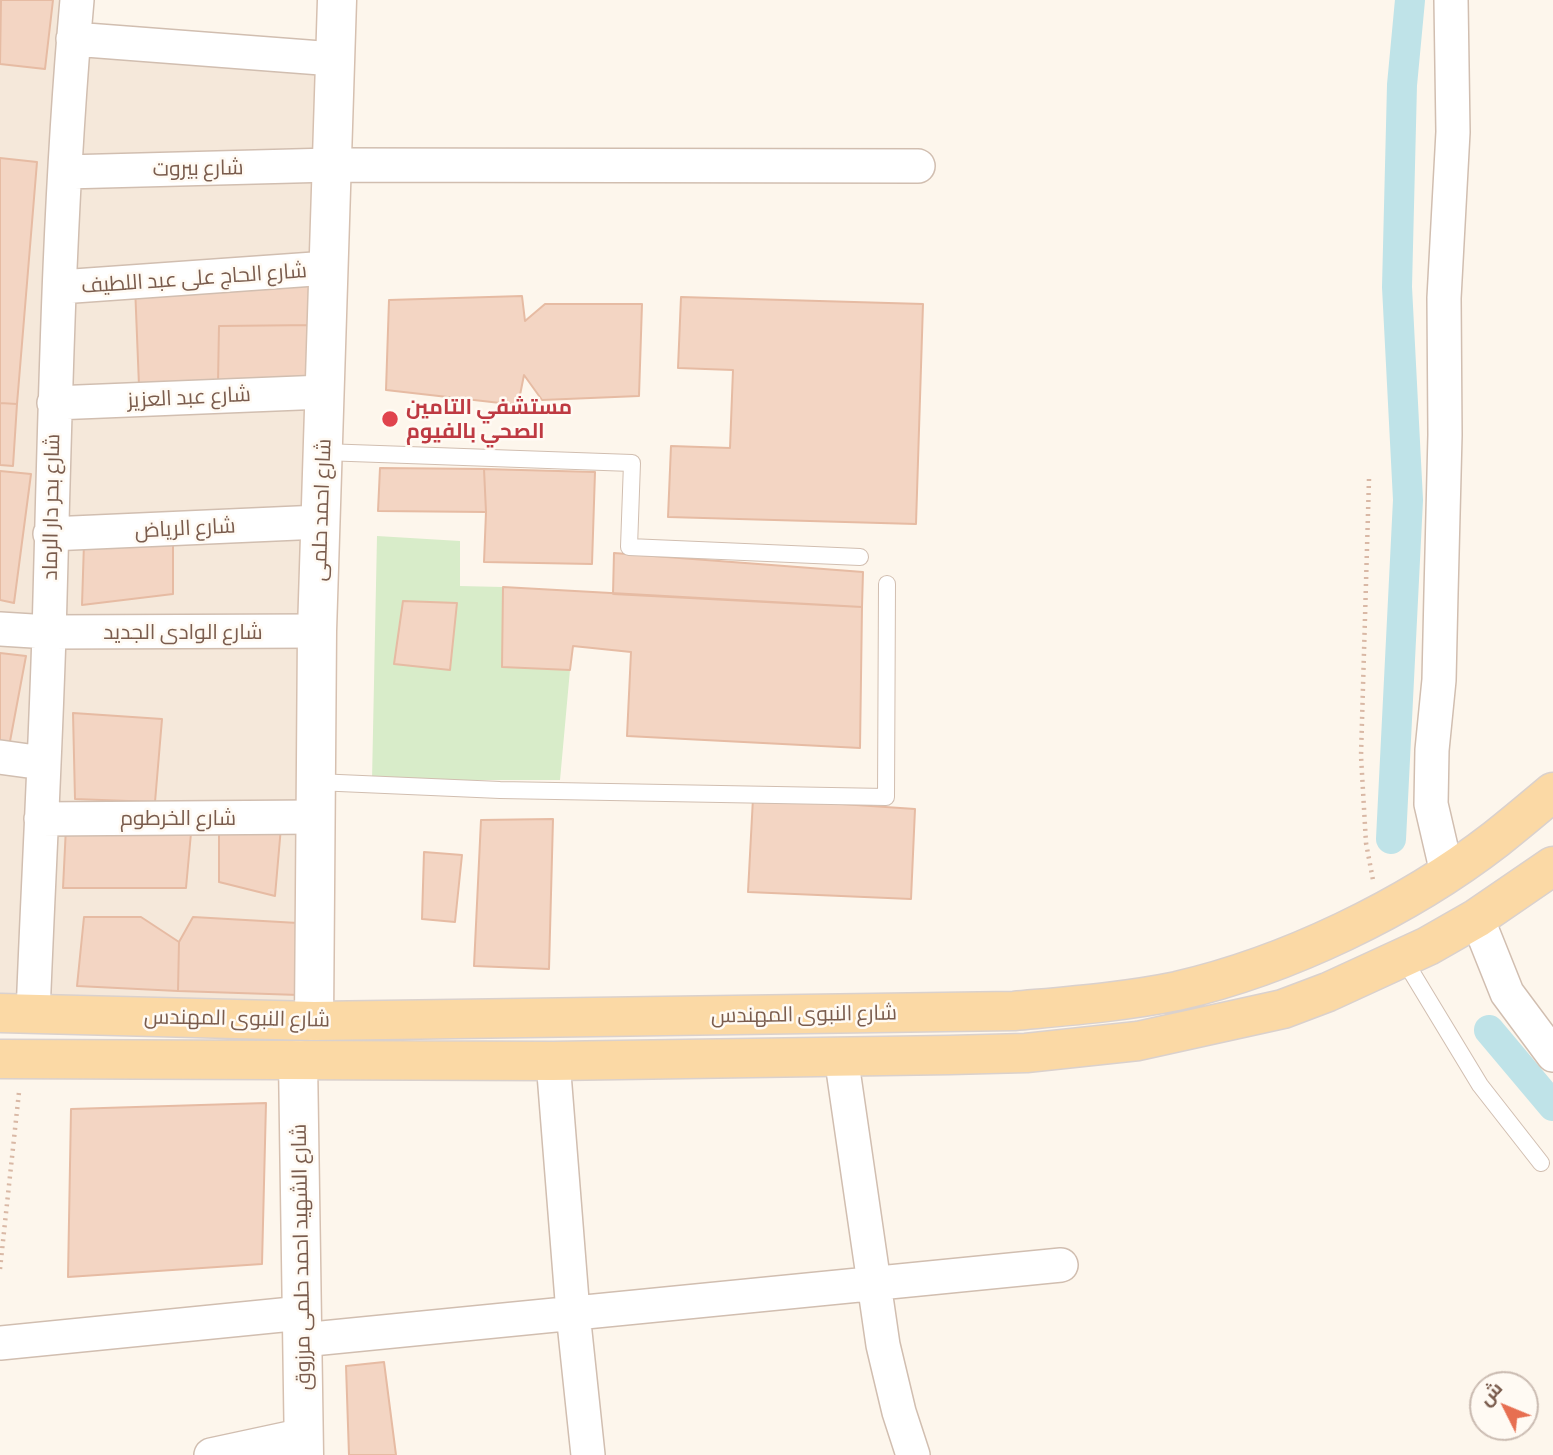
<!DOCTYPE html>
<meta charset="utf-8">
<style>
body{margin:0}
#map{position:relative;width:1553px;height:1455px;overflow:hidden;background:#fdf6ec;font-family:Barlow,Cairo,sans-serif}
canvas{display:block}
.north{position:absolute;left:1469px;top:1371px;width:70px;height:70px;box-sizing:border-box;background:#fffaf3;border:2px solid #cabbb1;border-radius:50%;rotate:313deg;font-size:19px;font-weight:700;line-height:28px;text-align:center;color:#7a5c4d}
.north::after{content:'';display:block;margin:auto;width:24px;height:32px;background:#e76f51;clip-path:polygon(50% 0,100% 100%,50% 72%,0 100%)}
</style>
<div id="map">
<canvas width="1553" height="1455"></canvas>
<div class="north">ش</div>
</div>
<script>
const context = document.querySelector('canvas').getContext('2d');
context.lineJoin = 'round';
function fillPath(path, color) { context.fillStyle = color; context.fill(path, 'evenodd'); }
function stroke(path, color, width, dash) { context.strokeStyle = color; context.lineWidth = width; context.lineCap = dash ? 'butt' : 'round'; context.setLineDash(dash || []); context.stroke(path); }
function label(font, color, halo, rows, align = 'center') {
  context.font = font + ' Barlow,Cairo,sans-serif'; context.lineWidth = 5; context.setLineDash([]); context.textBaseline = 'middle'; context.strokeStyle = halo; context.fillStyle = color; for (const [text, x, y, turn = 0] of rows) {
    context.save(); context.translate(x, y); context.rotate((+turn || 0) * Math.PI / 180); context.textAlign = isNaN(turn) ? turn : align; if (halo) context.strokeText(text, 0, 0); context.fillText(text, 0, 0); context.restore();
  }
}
const residential = new Path2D(`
 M0,0H76L73,39L333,60L313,1020L0,1012Z`);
const green = new Path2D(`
 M377,536L460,541V586L503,587L502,667L570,670L560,780H372Z`);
const canal = new Path2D(`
 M1391,839L1408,500L1397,287L1402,85L1410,0
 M1489,1030L1553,1106`);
const building = new Path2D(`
 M1,0H53L45,69L0,64Z
 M0,158L37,162L17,404L0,403Z
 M316,281L314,325L219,326L218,383L139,386L135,286Z
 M522,296L525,321L545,304H642L639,396L542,400L524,375L518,405L386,390L389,300Z
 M681,297L923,304L916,524L668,517L671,446L730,448L733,370L678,368Z
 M314,325L311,388L218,383L219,326Z
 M0,403L17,404L13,466L0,465Z
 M380,468L484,469L486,512L378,511Z
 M484,469L595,472L592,564L484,562L486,512Z
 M0,471L31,474L14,603L0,600Z
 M84,543L173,544V594L82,605Z
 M614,553L863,572L862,607L613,594Z
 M503,587L862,607L860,748L627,736L631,652L573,646L570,670L502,667Z
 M403,601L457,603L450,670L394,664Z
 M0,653L26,656L8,752L0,750Z
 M73,713L162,719L155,802L75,799Z
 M753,798L915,809L911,899L748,892Z
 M553,819L549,969L474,966L481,820Z
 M66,827L191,833L186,888H63Z
 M281,827L275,896L219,882V831Z
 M424,852L462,855L455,922L422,919Z
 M84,917H141L179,942L178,991L77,986Z
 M193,917L298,923L299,995L178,991L179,942Z
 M266,1103L262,1264L68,1277L71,1109Z
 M384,1362L396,1455H349L346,1366Z`);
const path = new Path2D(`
 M1369,479L1361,756L1366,843L1373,880
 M0,1269L19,1092`);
const service = new Path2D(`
 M323,452L632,463L629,547L860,557
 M316,782L500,790L886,797L887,584
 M1403,958L1480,1085L1541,1163`);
const minor = new Path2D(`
 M73,39L334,59
 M65,172L331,165L918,166
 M60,287L328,268
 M54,403L324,392
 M50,534L320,522
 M0,629L49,632L317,631
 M0,757L43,763
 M41,819L316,817
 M1447,873L1431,804L1432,750L1439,680L1441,593L1445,435L1444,298L1453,132L1451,0
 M1477,918L1507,993L1553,1055
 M33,1014C38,887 45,761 49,634C55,422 58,211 77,0
 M841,1056L883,1345L899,1412L913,1455
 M553,1061L573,1313L588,1455
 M302,1340L1061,1265
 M0,1343L302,1313
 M211,1455L304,1435`);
const secondary = new Path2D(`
 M314,1021L317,631L337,0
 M298,1060L304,1455`);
const primary = new Path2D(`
 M0,1013L314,1021L1014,1011C1068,1006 1123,1002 1177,991C1286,966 1407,908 1496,839C1515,824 1534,808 1553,792
 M0,1059L553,1061L950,1055L1026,1053L1138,1041L1283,1009L1328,992L1428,946L1477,918L1553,866`);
const markers = [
 [390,419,9,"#e0444e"]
];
const streetNames = [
 ["شارع بيروت",198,168,-1],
 ["شارع الحاج على عبد اللطيف",194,278,-4],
 ["شارع عبد العزيز",189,397,-3],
 ["شارع بحر دار الرماد",51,507,-89],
 ["شارع احمد حلمى",321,510,-88],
 ["شارع الرياض",185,528,-3],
 ["شارع الوادى الجديد",183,632],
 ["شارع الخرطوم",178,818],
 ["شارع النبوى المهندس",804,1014,-1],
 ["شارع النبوى المهندس",237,1018,1],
 ["شارع الشهيد احمد حلمى مرزوق",301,1257,-91]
];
const healthNames = [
 ["مستشفي التامين",406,407],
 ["الصحي بالفيوم",406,431]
];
fillPath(residential, '#f5e8da');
fillPath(green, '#d8ecc9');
stroke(canal, '#bfe3e8', 30);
fillPath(building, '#f3d5c3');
stroke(building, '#e6bba3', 2);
stroke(service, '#d1beb0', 18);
stroke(minor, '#d1beb0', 36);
stroke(secondary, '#d6c0b0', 41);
stroke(primary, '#dad1cd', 41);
stroke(path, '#d9b8a5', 4.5, [2, 5]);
stroke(service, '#fff', 16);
stroke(minor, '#fff', 33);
stroke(secondary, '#fff', 38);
stroke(primary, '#fbd9a5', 38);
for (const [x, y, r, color] of markers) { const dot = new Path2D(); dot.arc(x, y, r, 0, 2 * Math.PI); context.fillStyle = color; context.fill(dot); stroke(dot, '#fffaf3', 2.5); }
label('21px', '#7a5c4d', '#fffaf3', streetNames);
label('bold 21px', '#be3a42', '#fffaf3', healthNames, 'left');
</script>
